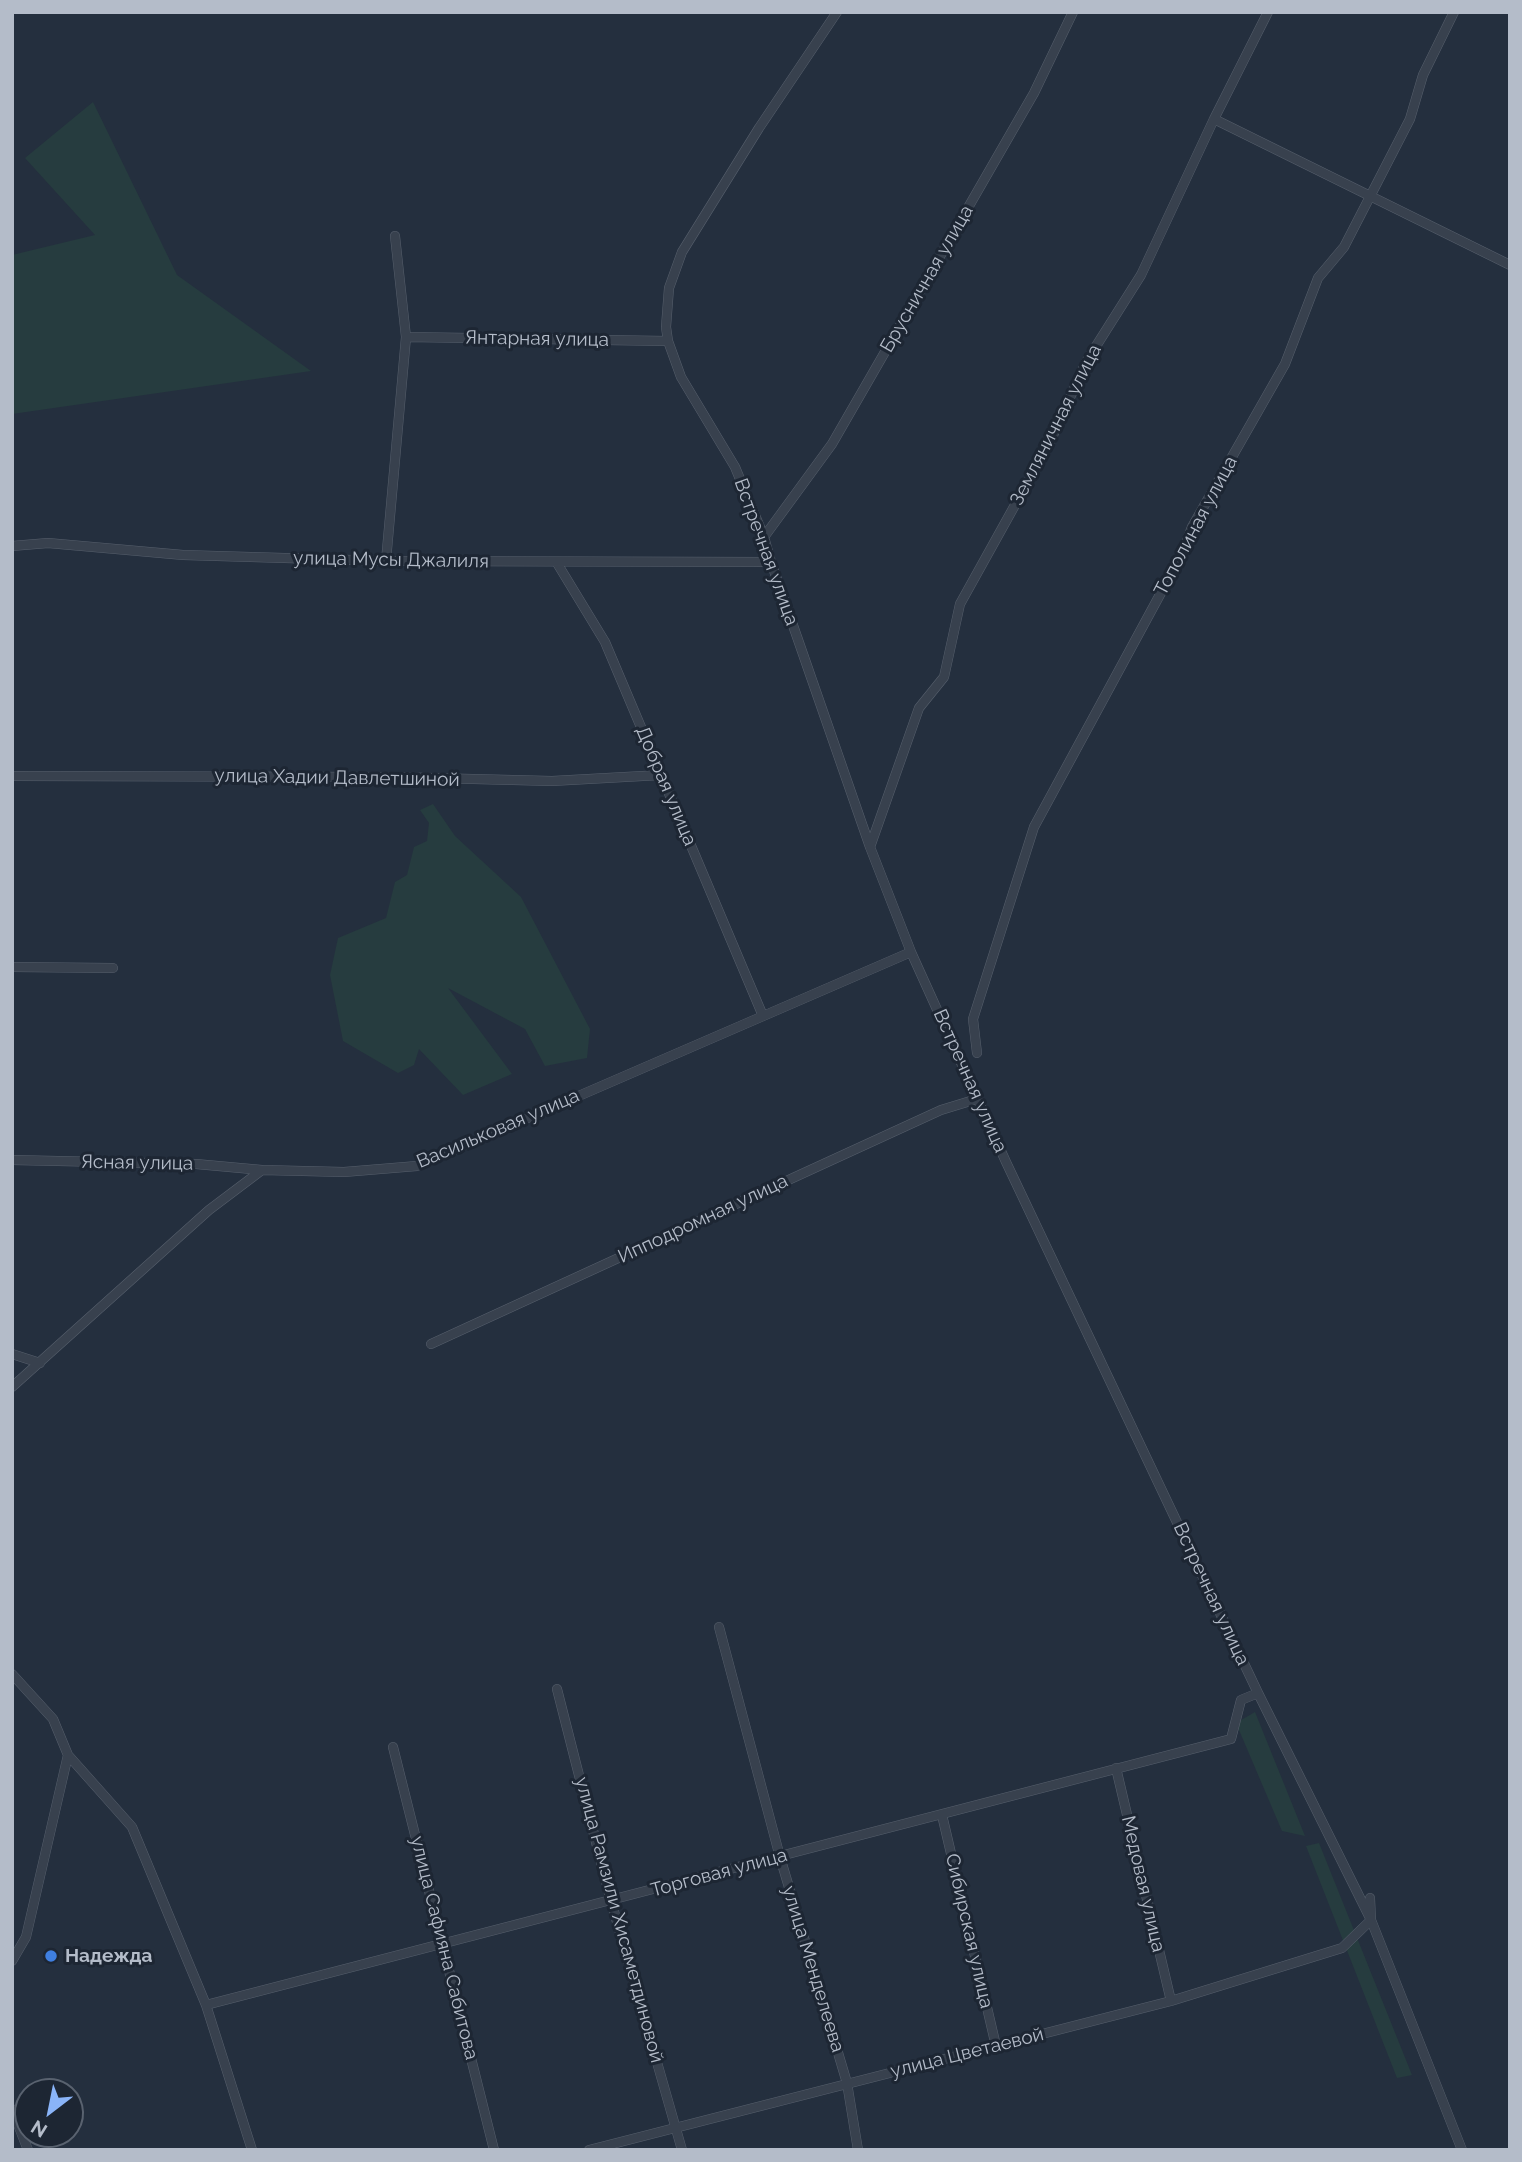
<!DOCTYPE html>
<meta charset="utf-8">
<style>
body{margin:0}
#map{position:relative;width:1522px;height:2162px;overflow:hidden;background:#242f3e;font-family:Raleway,sans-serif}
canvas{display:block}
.frame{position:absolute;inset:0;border:14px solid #b4bcc9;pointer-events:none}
.north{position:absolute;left:14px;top:2078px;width:70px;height:70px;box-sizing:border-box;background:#1d2633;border:2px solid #59626f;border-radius:50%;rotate:212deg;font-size:19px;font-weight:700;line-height:28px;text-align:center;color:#b4bcc9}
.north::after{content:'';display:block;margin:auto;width:24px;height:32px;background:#8ab4f8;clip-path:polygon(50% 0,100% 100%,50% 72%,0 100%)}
</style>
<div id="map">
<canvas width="1522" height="2162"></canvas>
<div class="frame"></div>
<div class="north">N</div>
</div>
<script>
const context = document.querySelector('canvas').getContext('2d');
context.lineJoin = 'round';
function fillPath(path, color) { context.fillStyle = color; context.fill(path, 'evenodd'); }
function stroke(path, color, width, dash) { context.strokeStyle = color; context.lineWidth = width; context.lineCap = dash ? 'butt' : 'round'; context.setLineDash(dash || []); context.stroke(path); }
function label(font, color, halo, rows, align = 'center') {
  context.font = font + ' Raleway,sans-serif'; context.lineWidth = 6; context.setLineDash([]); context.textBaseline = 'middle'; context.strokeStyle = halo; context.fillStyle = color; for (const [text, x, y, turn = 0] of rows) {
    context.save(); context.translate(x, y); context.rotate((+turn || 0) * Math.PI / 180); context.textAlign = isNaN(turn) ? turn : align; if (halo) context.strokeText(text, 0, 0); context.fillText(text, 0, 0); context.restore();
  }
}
const green = new Path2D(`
 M93,102L177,275L311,371L12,414V255L95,235L25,158Z
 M433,804L455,836L521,897L590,1029L587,1058L545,1066L525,1029L448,988L512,1074L463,1095L419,1049L414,1065L398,1073L343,1041L330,975L338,938L386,918L395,882L407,875L414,847L427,841L429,823L420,810Z
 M1255,1712L1305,1836L1282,1831L1236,1723Z
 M1319,1843L1412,2075L1397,2078L1306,1846Z`);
const street = new Path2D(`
 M837,12L759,128L682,252L669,288L666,327L668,341L681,377L735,467L764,537L771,562L870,847L911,952L1006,1162L1258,1693L1371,1920L1462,2150
 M1214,119L1510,265
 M406,337L668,341
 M764,537L832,444L1034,93L1073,12
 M12,546L48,543L183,555L386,561L771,562
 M386,561L406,337L395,236
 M557,563L605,642L763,1016
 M12,776L394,777L552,781L661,775
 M870,847L919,708L944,677L960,604L1050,442L1086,362L1141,275L1214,119L1268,12
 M12,967L113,968
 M977,1053L973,1019L1034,827L1182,554L1192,527L1285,364L1318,278L1344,247L1410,119L1423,75L1454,12
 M12,1160L196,1164L262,1170L344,1172L417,1166L911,952
 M431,1344L941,1110L977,1099
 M12,1354L40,1363
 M12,1387L209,1210L262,1170
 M719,1627L780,1857L847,2083L858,2150
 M12,1674L53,1719L68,1755L132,1827L206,2005L252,2150
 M557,1689L611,1901L682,2150
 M393,1747L494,2150
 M1116,1768L1171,2001
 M942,1815L996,2046
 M12,1961L26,1937L68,1755
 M206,2005L1231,1739L1241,1700L1258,1693
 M12,2109L28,2150
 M589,2150L1171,2001L1342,1948L1371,1920L1370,1898`);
const markers = [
 [51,1956,7,"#3f7fe0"]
];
const streetNames = [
 ["Брусничная улица",927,279,-60],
 ["Янтарная улица",537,339,1],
 ["Земляничная улица",1056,425,-63],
 ["Тополиная улица",1196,526,-62],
 ["Встречная улица",766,552,70],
 ["улица Мусы Джалиля",391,560,1],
 ["улица Хадии Давлетшиной",337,778,1],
 ["Добрая улица",666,786,67],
 ["Встречная улица",970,1081,66],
 ["Васильковая улица",498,1129,-23],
 ["Ясная улица",137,1163,1],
 ["Ипподромная улица",703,1219,-25],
 ["Встречная улица",1211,1594,65],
 ["Торговая улица",719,1873,-15],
 ["Медовая улица",1143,1884,77],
 ["улица Рамзили Хисаметдиновой",619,1920,75],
 ["Сибирская улица",969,1931,77],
 ["улица Сафияна Сабитова",444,1948,76],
 ["улица Менделеева",813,1969,73],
 ["улица Цветаевой",967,2053,-14]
];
const poiNames = [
 ["Надежда",65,1956]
];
fillPath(green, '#263c3f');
stroke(street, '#565f6c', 10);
stroke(street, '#38414e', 9);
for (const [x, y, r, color] of markers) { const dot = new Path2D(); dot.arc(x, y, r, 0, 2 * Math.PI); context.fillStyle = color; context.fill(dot); stroke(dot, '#1d2633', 2.5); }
label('19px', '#b4bcc9', '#1d2633', streetNames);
label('bold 19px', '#b4bcc9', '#1d2633', poiNames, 'left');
</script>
